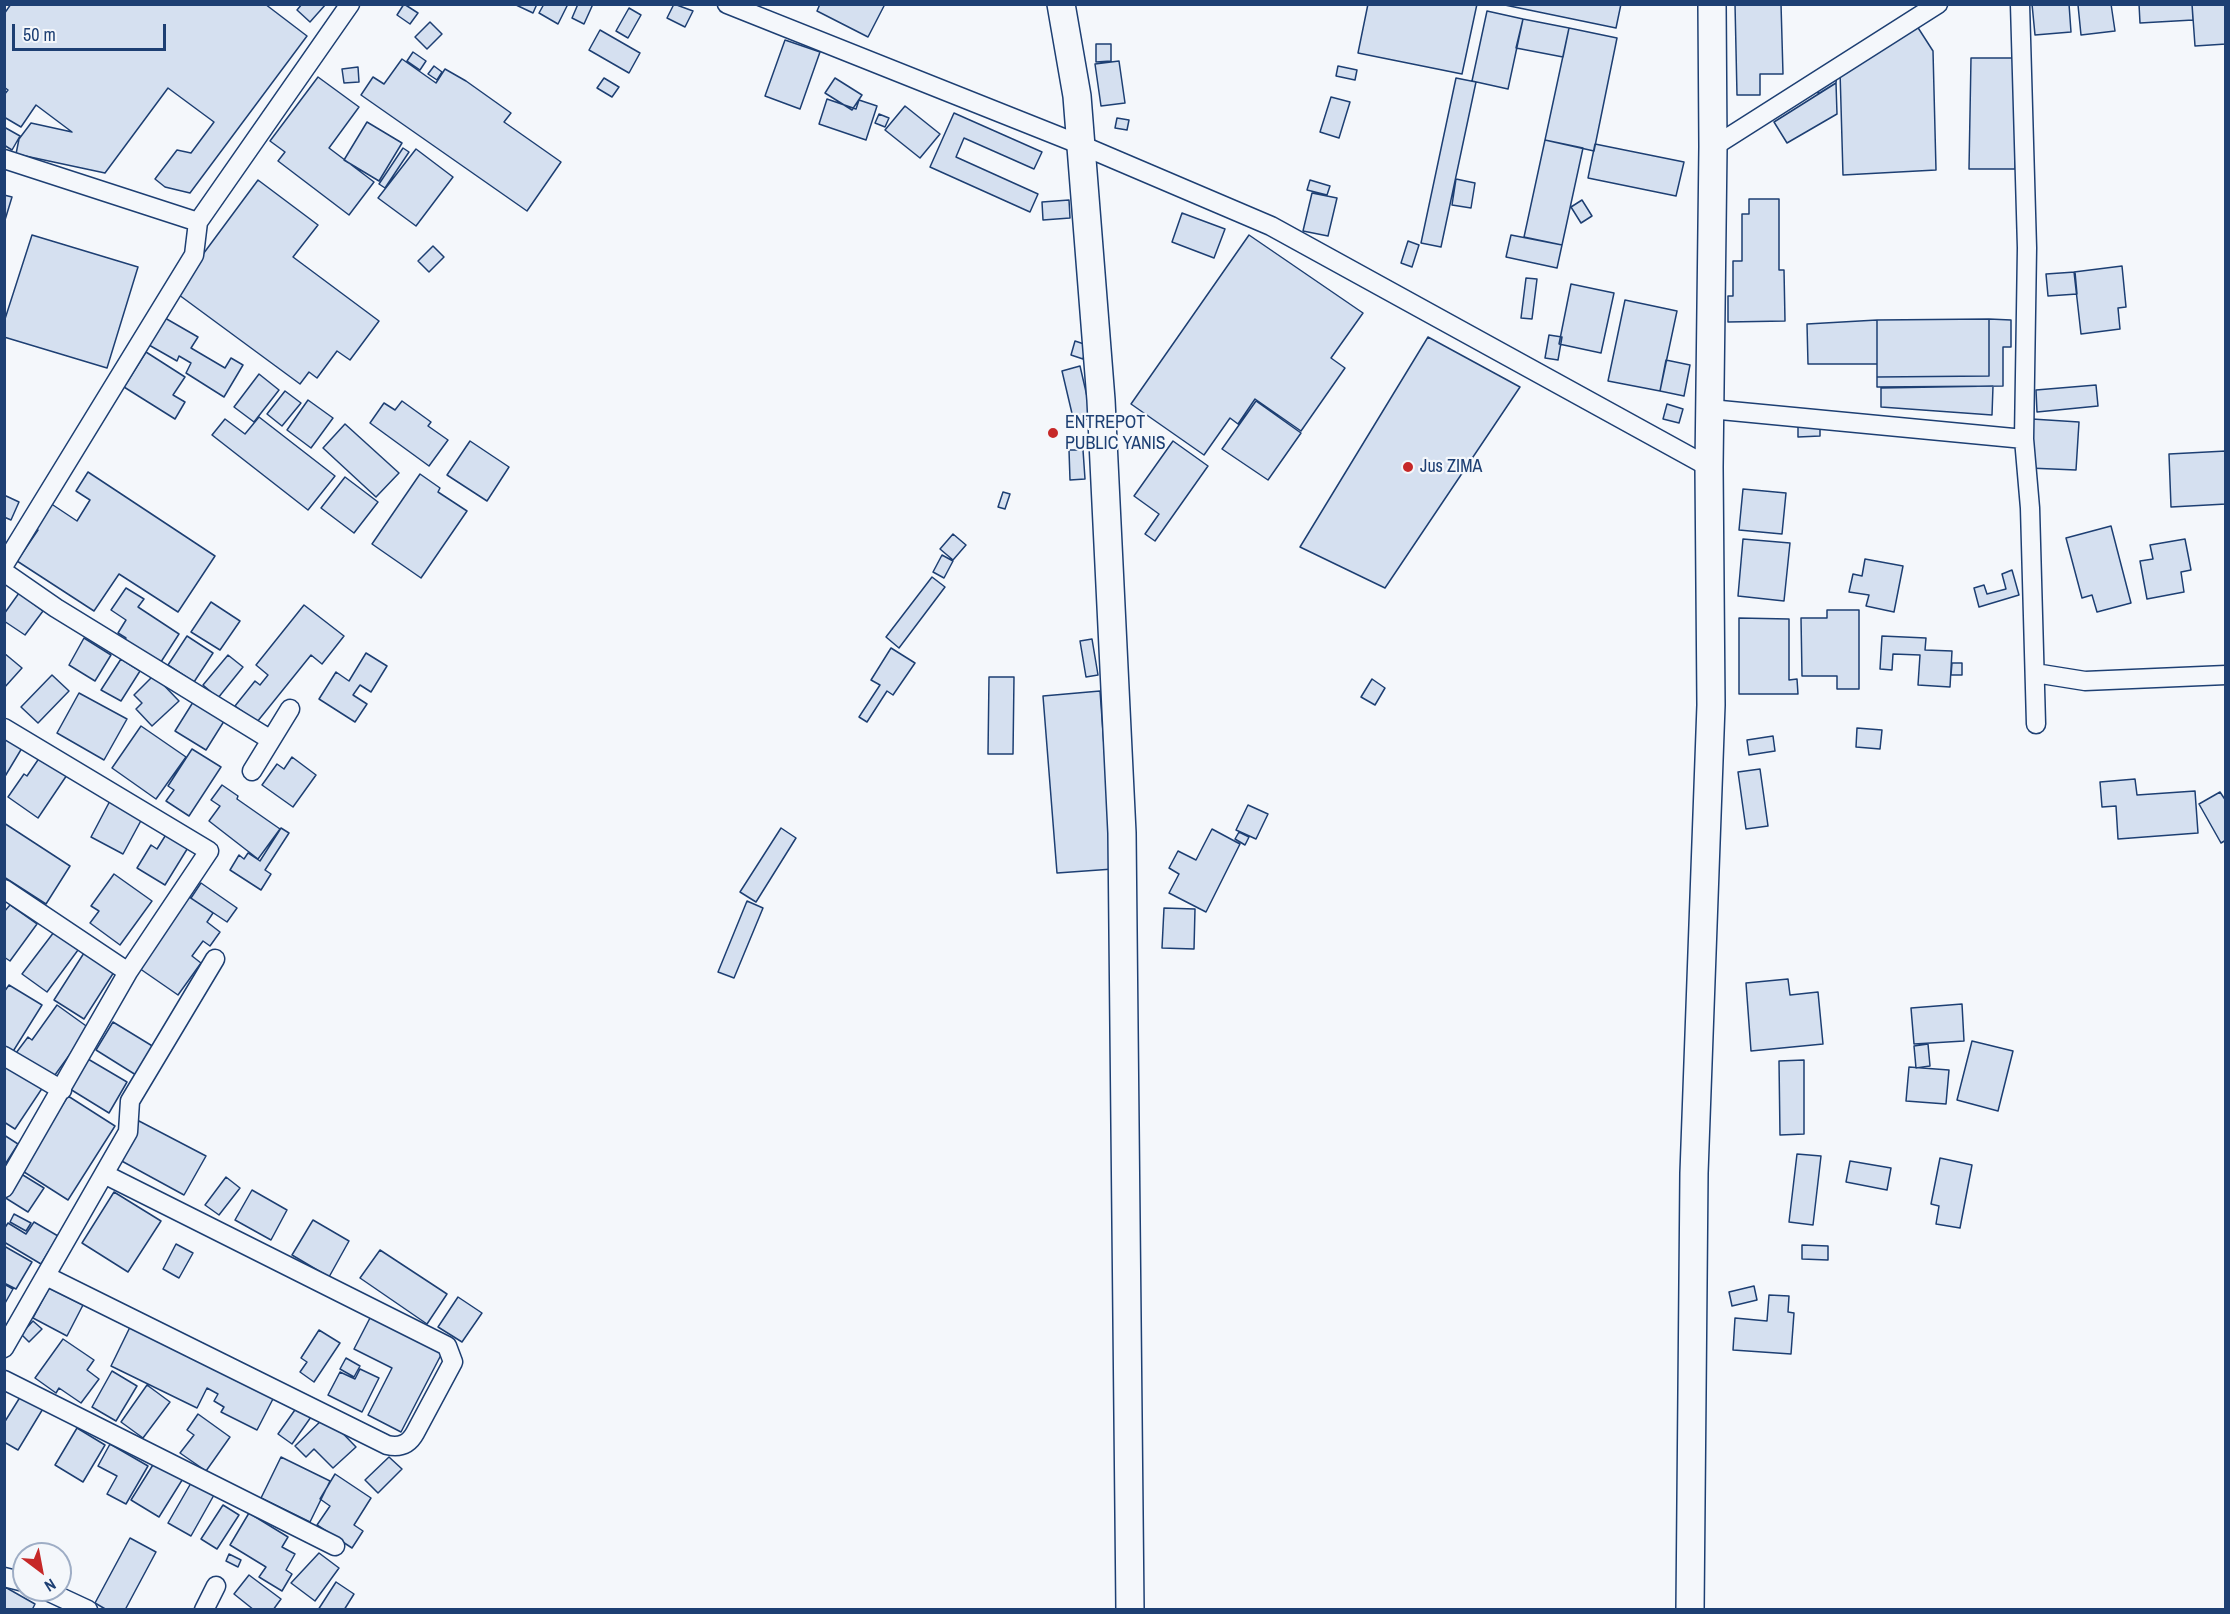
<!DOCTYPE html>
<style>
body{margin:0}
#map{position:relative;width:2230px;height:1614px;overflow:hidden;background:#f4f7fb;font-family:"Archivo Narrow",sans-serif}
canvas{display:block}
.frame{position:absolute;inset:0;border:6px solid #1d3f73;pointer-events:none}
.north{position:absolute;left:12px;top:1542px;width:60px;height:60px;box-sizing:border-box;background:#f4f7fb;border:2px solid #9eadc5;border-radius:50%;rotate:148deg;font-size:16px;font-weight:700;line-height:24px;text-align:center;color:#1d3f73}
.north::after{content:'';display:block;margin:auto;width:21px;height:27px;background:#c62828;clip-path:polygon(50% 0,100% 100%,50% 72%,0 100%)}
.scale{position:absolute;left:12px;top:24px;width:154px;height:27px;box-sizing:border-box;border:3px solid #1d3f73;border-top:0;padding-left:8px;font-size:18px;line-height:21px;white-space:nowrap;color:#1d3f73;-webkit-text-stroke:4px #f4f7fb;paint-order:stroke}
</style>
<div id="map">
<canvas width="2230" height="1614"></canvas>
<div class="frame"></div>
<div class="north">N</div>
<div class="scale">50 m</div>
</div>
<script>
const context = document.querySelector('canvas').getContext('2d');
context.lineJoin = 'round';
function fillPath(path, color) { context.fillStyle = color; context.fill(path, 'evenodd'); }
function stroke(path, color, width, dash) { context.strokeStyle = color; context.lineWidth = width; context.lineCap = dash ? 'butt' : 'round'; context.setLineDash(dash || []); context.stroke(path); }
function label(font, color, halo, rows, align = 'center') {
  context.font = font + ' "Archivo Narrow",sans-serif'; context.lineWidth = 4.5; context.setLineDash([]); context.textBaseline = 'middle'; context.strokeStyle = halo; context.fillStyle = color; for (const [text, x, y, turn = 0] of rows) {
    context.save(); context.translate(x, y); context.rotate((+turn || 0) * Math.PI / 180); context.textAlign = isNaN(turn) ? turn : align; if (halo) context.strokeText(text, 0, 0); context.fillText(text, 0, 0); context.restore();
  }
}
const building = new Path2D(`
 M11,4H265L307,36L190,193L165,187L155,179L177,150L191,153L214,122L168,88L105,173L16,154L19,139L31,123L72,132L36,105L21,127L4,117V95L8,90L4,87V14Z
 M302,4H326L310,22L297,10Z
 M404,4L418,13L410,24L397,15Z
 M514,4H537L533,13Z
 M544,4H568L558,24L539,13Z
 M578,4H593L584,24L572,18Z
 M674,4L693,11L685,27L667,18Z
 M820,4H885L868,37L817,11Z
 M1368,4H1477L1462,74L1358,53Z
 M1500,4H1621L1616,28Z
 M1735,4H1781L1783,74H1760V95H1737Z
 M2032,4H2069L2071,32L2035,35Z
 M2111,4L2115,31L2081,35L2078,5Z
 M2139,4H2192L2193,20L2140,23Z
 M2192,4H2226V44L2195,46Z
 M629,8L641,15L628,38L616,31Z
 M1487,11L1523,19L1508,89L1472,81Z
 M1523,19L1569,28L1563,57L1516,48Z
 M430,22L442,34L427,49L415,37Z
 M1915,23L1933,51L1936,170L1843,175L1840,71Z
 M1569,28L1617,38L1594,151L1545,140Z
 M600,30L640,53L629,73L589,50Z
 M785,40L820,52L800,109L765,96Z
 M1096,44H1111V61L1096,62Z
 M413,52L426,61L420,70L407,61Z
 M1971,58H2017L2015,169H1969Z
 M402,59L436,83L445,69L466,81L511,113L504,122L561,162L527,211L361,95L373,77L384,84Z
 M1119,61L1125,103L1101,106L1095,64Z
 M434,66L442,72L437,80L428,74Z
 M1338,66L1357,70L1355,80L1336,76Z
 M358,67L359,82L344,83L342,69Z
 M1837,71L1836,83L1818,94V82Z
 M318,77L359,107L329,148L374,182L349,215L278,161L285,152L270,141Z
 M604,78L619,87L612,97L597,88Z
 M835,78L862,95L852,110L825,93Z
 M1456,78L1476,82L1441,247L1421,243Z
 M1836,83L1837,114L1787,143L1774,122Z
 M1331,97L1350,102L1339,138L1320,132Z
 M827,99L856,109L859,100L877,106L866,140L819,124Z
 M905,106L940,134L920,158L885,130Z
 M954,113L1042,152L1034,169L964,138L956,157L1038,194L1030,212L930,167Z
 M879,114L889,118L885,127L875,123Z
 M1117,118L1129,120L1127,130L1115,128Z
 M367,122L402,143L379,181L344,160Z
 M4,127L20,136L12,150L4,145Z
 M1545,140L1583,148L1562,245L1524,237Z
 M1595,144L1684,162L1676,196L1588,178Z
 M403,148L409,152L385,188L379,184Z
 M416,149L453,177L416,226L378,198Z
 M1456,179L1475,183L1471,208L1452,205Z
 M258,180L318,225L293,257L379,321L350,360L337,351L317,378L309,372L300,384L175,292Z
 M1310,180L1330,186L1327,195L1307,190Z
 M1312,193L1337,198L1328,236L1303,231Z
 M4,195L12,197L5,220H4Z
 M1749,199H1779V270H1784L1785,321L1728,322V296H1733V261H1742V214H1749Z
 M1069,200L1070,218L1043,220L1042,202Z
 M1582,200L1592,216L1581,223L1571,207Z
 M1182,213L1225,229L1214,258L1172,242Z
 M32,235L138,267L107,368L4,337V322Z
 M1249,235L1363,313L1331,358L1345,368L1301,431L1255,399L1238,424L1230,418L1204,455L1131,404Z
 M1511,235L1562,245L1557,268L1506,257Z
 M1408,241L1419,245L1412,267L1401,263Z
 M433,246L444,257L429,272L418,261Z
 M2122,266L2126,307L2118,308L2120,329L2081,334L2074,272Z
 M2075,272L2077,294L2048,296L2046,274Z
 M1526,278L1537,279L1532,319L1521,318Z
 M1571,284L1614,293L1601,353L1559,344Z
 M1625,300L1677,311L1660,391L1608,381Z
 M165,318L198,337L191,348L225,368L231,358L243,365L224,397L186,373L191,363L179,356L177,361L149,345Z
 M1989,319V376L1877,377V320Z
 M1989,319L2011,320V347H2003V386L1877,387V377L1989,376Z
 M1877,320V364H1808L1807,324Z
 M1549,335L1562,337L1558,360L1545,358Z
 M1428,337L1520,387L1385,588L1300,547Z
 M1075,341L1087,345L1083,359L1071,355Z
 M146,352L185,377L173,395L185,402L175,419L124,387Z
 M1666,360L1690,365L1684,396L1660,391Z
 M1080,366L1092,418L1074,422L1062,371Z
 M259,374L279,390L254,422L234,407Z
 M2096,385L2098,406L2037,412L2036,390Z
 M1993,386L1992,415L1881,407V388Z
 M285,391L301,403L282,426L267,414Z
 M308,400L333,418L311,448L287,430Z
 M402,401L431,422L428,426L448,440L429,466L370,423L384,403L395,410Z
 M1256,401L1301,433L1268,480L1222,449Z
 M1667,404L1683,409L1679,423L1663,419Z
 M259,417L335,476L308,510L212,435L225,419L245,434Z
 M2032,419L2079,422L2076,470L2029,468Z
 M345,424L399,473L376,497L323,448Z
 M1820,425V436L1798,437V426Z
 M470,441L509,467L487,501L447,475Z
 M1173,441L1208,466L1155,541L1145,534L1159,514L1134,496Z
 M1069,450H1083L1085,479L1070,480Z
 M2226,451V504L2171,507L2169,454Z
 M88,472L215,556L178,612L119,574L94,611L17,561L38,530L31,526L47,501L77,521L90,500L76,491Z
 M420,474L440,488L438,492L467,511L421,578L372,544Z
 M345,477L378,502L354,533L321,508Z
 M1743,489L1786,493L1782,534L1739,530Z
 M1003,492L1010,494L1005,509L998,507Z
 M4,495L19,502L11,520L4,517Z
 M2111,526L2131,603L2097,612L2092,595L2082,598L2066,538Z
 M953,534L966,545L953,560L940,549Z
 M1743,539L1790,543L1784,601L1738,596Z
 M2185,539L2191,570L2181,572L2184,592L2147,599L2140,561L2153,559L2150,545Z
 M942,555L953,561L944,578L933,572Z
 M1865,559L1903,566L1894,612L1866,606L1869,595L1849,592L1853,574L1862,576Z
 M2012,570L2019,595L1979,607L1974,588L1984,585L1987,594L2006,589L2002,574Z
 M932,577L945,587L899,648L886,637Z
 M126,588L144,599L138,607L179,634L159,665L124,641L126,638L118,633L126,620L111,610Z
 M19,593L43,611L25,635L4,621V614Z
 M211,602L240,621L220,650L191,632Z
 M304,605L344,636L322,664L311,655L257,722L235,706L255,681L260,685L268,675L256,665Z
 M1827,610H1859V689H1837V676H1802L1801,618H1827Z
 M1739,618L1789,619V680L1797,679L1798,694H1739Z
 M187,636L213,653L194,682L168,665Z
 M1882,636L1926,638L1925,650L1952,651L1950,687L1918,685L1920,655L1893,654L1892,670L1880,669Z
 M84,638L111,655L95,681L69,665Z
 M1092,639L1098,675L1086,677L1080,641Z
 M891,648L915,663L893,695L887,691L867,722L859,717L880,685L871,680Z
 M4,653L22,668L4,688Z
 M366,653L387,666L371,692L360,685L353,695L367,704L355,722L319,699L336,672L349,681Z
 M228,655L243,667L218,698L203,685Z
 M121,659L140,671L121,701L101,690Z
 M1952,663H1962V675H1951Z
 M52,675L69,691L38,723L21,707Z
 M154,675L179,701L152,726L136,709L142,703L134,695Z
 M989,677H1014L1013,754H988Z
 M1372,679L1385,688L1375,705L1361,697Z
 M1100,691L1113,869L1057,873L1043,696Z
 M79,693L127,719L104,760L57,733Z
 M195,699L226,718L206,750L175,731Z
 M141,726L186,757L156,799L112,768Z
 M1857,728L1882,730L1880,749L1856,747Z
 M4,731L25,743L4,778Z
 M1773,736L1775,751L1749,755L1747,740Z
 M192,749L221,767L189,816L166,801L174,790L168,786Z
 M42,754L69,772L38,818L8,797L24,774L27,776Z
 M292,757L316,775L293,807L262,785L277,764L284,769Z
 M1760,769L1768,826L1746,829L1738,772Z
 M2135,779L2137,795L2195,791L2198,833L2118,839L2116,806L2102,807L2100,782Z
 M222,785L238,796L237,799L280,829L258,859L209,821L220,806L211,800Z
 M2220,792L2226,801V840L2221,843L2199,804Z
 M112,797L144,815L123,854L91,837Z
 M1248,805L1268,814L1256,839L1236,830Z
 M4,823L70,866L46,904L4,877Z
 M281,828L289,833L265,870L271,874L261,890L230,870L239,855L244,859L248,853L260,861Z
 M781,828L796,838L756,902L740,892Z
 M1212,829L1240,844L1206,912L1169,893L1179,874L1169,868L1178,851L1196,860Z
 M1239,832L1249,837L1245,845L1235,839Z
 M167,833L189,846L165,885L137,868L151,845L157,849Z
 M114,874L152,901L120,945L90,923L99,911L91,906Z
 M201,883L237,908L227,922L191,898Z
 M186,895L213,913L207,922L220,932L210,946L203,941L192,956L201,963L178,995L136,966Z
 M747,901L763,908L734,978L718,972Z
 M10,905L37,924L10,961L4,957V912Z
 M1164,908L1195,909L1194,949L1162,948Z
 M54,932L78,950L47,992L22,974Z
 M84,953L114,972L84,1019L54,1000Z
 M1788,979L1790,995L1818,992L1823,1044L1751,1051L1746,983Z
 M9,985L42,1005L12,1053L4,1049V992Z
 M1962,1004L1964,1041L1914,1044L1911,1008Z
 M57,1005L89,1028L52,1079L16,1053L28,1037L32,1040Z
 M113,1022L154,1047L136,1075L96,1050Z
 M1972,1041L2013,1051L1998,1111L1957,1100Z
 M1928,1044L1930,1066L1916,1068L1914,1046Z
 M4,1058L45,1084L15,1129L4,1122Z
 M88,1059L127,1082L109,1113L70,1089Z
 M1804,1060V1134L1780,1135L1779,1061Z
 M1909,1067L1949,1070L1946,1104L1906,1101Z
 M68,1096L115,1126L68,1200L21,1170Z
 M139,1121L206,1156L184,1195L118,1159Z
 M4,1135L18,1144L4,1166Z
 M1797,1154L1821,1156L1813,1225L1789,1222Z
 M1940,1158L1972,1165L1960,1228L1936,1224L1939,1206L1931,1204Z
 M1850,1161L1891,1168L1887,1190L1846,1182Z
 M18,1172L44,1188L28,1212L4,1197V1192Z
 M226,1177L240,1188L219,1215L205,1205Z
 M252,1190L287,1210L271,1240L235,1220Z
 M114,1192L161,1221L128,1272L82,1243Z
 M14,1214L31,1223L26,1231L10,1222Z
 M313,1220L349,1241L329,1277L292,1255Z
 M34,1222L58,1236L41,1264L4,1242V1229L8,1223L26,1234Z
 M176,1244L193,1253L179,1278L163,1269Z
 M1802,1245L1828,1246V1260L1802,1259Z
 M4,1246L32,1262L16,1289L4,1283Z
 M380,1250L447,1294L427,1324L360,1278Z
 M4,1284L13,1289L4,1305Z
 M1754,1286L1757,1300L1732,1306L1729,1292Z
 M49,1288L83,1305L67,1336L33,1318Z
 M1769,1295L1789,1296L1788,1312L1794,1313L1791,1354L1733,1350L1735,1318L1767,1321Z
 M458,1297L482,1313L462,1342L438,1327Z
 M371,1316L442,1353L401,1432L368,1415L392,1368L354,1349Z
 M33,1321L42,1329L29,1342L21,1334Z
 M132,1323L275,1395L257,1430L221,1412L224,1407L214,1401L218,1394L207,1388L197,1408L111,1366Z
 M319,1330L340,1343L314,1382L300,1372L307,1362L301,1358Z
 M63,1339L94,1360L87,1370L99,1379L81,1403L59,1388L56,1393L35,1378Z
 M346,1358L360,1366L354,1377L340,1369Z
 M360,1369L379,1378L362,1412L328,1395L340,1372L355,1379Z
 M112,1371L137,1386L116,1421L92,1407Z
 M147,1385L170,1402L143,1438L121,1422Z
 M22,1394L44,1407L18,1450L4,1442V1423Z
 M297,1407L311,1417L292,1444L278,1434Z
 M198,1414L230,1437L206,1471L180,1453L194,1435L187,1430Z
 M326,1416L356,1447L333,1468L314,1449L306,1457L295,1446Z
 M77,1428L105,1445L83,1482L55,1465Z
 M110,1444L148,1466L126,1504L107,1494L117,1476L98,1466Z
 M281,1457L330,1481L310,1522L261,1498Z
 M389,1457L402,1469L378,1493L365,1480Z
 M156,1460L184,1477L159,1517L131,1500Z
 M335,1474L371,1498L354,1525L363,1531L352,1548L317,1525L330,1506L320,1499Z
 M191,1483L214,1495L191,1536L168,1523Z
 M223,1505L239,1515L217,1549L201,1539Z
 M249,1513L288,1537L282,1547L295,1554L286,1570L292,1574L282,1591L259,1577L266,1567L230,1545Z
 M130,1538L156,1552L125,1610H107L95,1603Z
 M319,1553L339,1568L315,1601L291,1583Z
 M229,1554L241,1560L238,1567L226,1561Z
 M249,1575L281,1599L273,1610H254L234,1594Z
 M336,1582L354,1594L344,1610H318Z
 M5,1587L35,1604L32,1610H4Z`);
const minor = new Path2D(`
 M727,4L1081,145L1271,226L1709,467
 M2020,4L2027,248L2024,439
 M1713,147L1938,4
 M4,159L198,222L350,4
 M1710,409L2024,439L2030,508L2036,724
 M4,565L194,255L198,222
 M4,572L56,608L271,740
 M2035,673L2085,681L2226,675
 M4,728L209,851L128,972L4,1188
 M252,771L290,709
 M4,889L128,972
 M4,1056L62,1090
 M46,1276L387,1445C400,1448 409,1444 415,1433L453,1362L447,1346L104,1174
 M4,1348L128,1132L130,1101L215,959
 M4,1380L335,1546
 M4,1577L24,1582
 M45,1590L88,1610
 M204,1610L216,1586`);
const secondary = new Path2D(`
 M1061,4L1077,96L1101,400L1122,833L1130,1610
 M1690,1610L1694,1173L1711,705L1709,467L1713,147L1712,4`);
const markers = [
 [1053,433,6,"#c62828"],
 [1408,467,6,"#c62828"]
];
const poiNames = [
 ["ENTREPOT",1065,423],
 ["PUBLIC YANIS",1065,444],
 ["Jus ZIMA",1420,467]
];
fillPath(building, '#d5e0f0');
stroke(building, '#1d3f73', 1.5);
stroke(minor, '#1d3f73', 21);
stroke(secondary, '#1d3f73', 30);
stroke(minor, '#f4f7fb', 18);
stroke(secondary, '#f4f7fb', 27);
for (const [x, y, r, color] of markers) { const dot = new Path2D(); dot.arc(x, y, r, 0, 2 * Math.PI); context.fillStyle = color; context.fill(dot); stroke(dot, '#f4f7fb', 2); }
label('18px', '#1d3f73', '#f4f7fb', poiNames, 'left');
</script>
